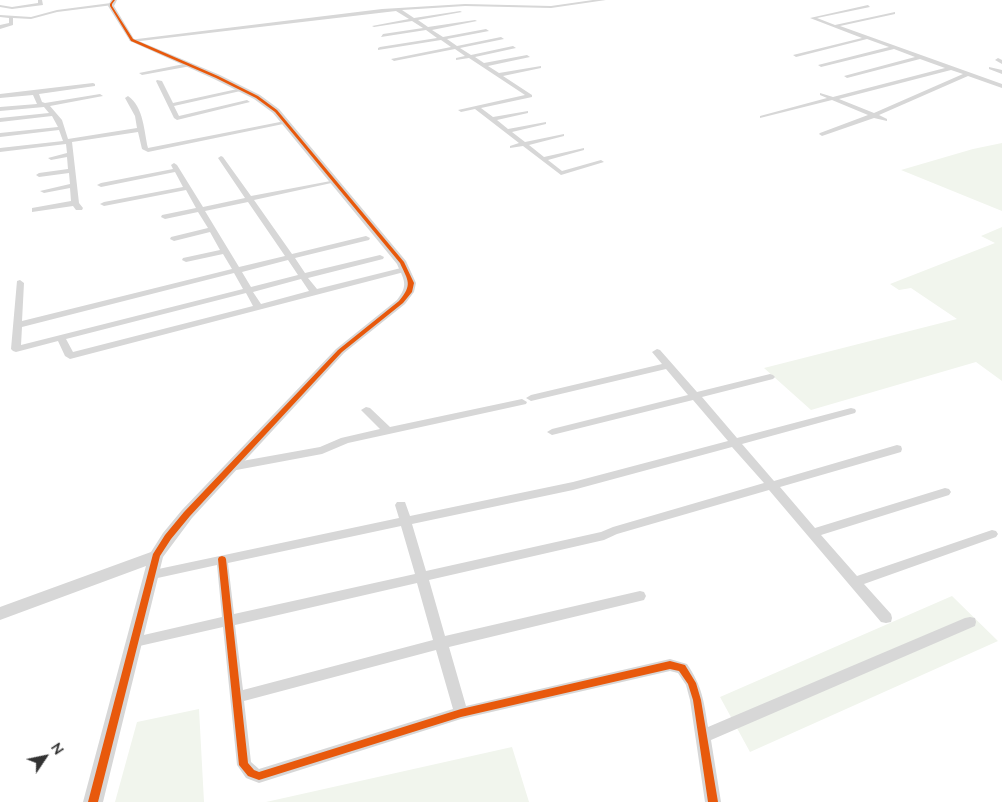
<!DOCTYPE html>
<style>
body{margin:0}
#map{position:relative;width:1002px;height:802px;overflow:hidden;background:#fff;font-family:Mulish,sans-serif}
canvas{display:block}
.north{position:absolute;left:20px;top:732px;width:50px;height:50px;-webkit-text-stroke:4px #fff;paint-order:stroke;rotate:56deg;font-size:14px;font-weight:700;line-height:20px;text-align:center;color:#333}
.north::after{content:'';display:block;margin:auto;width:18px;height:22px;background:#333;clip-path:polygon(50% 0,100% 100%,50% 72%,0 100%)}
</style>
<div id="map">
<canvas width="1002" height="802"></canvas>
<div class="north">N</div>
</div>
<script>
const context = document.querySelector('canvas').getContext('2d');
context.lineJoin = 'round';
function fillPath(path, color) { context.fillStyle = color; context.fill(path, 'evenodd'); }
const green = new Path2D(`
 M1002,143V211L901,170L973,149Z
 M1002,227V381L976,362L811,410L764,368L957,319L911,288L899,290L890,284L995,243L981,236Z
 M952,596L998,641L750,752L720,697Z
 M199,709L204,802H115L137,722Z
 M512,747L529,802H266Z`);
const minor = new Path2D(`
 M38,0H42L43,5L12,9L0,7V5L12,7L38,3Z
 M593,0H606L551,8L465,6L402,10L414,18L460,11L462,12L418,20L428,27L475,20L477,21L432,30L443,37L486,29L489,31L447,39L457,46L501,37L504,39L460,48L471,55L513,46L516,48L475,57L484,63L527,55L530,57L488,66L499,73L541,66V68L503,76L532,95V97L481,108L493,117L528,111V113L497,120L508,129L546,122V124L512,132L525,142L564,134V136L529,145L544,157L584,148V150L548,160L562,171L601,160L604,162L561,175L523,146L510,148V146L519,143L475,109L461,112L458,110L525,95L469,58L456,60V58L465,56L455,49L394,61L391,59L451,47L441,40L378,50V48L380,47L437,38L426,30L381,37L383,34L423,28L412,21L374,27L372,26L409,19L396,11L132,42L129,40L382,9L465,4L551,6Z
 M111,3L113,5L57,12L31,19L13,18V25L0,29V25L9,23V18L0,17V15L31,17L57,10Z
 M868,5L870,7L817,18L835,25L895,12V14L840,26L1002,84V88L968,76L879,115L887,119V121L874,118L822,136L819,134L820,133L868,115L832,100L760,118V116L827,98L820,95V93L833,97L945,68L920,59L847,78L844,76L915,57L894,49L821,67L818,65L889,47L867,39L796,57L793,55L862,38L810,18ZM951,70L963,74L874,113L839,99Z
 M998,58L1002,60V64L995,60Z
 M189,63L192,65L191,66L142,75L139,73Z
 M989,67L1002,70V74L989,69Z
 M157,80L162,81L173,103L242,88L245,90L174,106L179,116L247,100L250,102L177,120L174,118L156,81Z
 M93,83L95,84V86L39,94L42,102L45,103L100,94L103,96L50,106L62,120L68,139L137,128L135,116L125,98L128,96C144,107 144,132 148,148L285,121L288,123L148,152L142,149L138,132L72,142L79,203L83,208L82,210H76L73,206L32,212V208L71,201L70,188L44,193L40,191L70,184L69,173L39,177L36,175L39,173L68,169L67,157L51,160L48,158L67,153L66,144L0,152V148L63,141L59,130L0,137V133L58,127L52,116L0,122V118L49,113L44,107L0,111V107L37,104L33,95L0,98V94Z
 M221,156L223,157L251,196L336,180V182L254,200L292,254L366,236L370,238L369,240L295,258L305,273L380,255L384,257L383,259L308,278L317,289L405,267L409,269L408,271L70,359L65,356L58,341L16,352L13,351L11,349L17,281L20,280L24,283L22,321L232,269L223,254L186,262L182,260L183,258L220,250L210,232L174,241L170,239L171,237L208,228L198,212L165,219L161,217L162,215L196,208L186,190L104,206L100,204L104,202L183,187L175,172L101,187L97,185L101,183L173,169L171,165L174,163L177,165L203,207L245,198L218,158ZM248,202L285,256L239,267L205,211ZM288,260L298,275L251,287L242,272ZM234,273L243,289L21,345L22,327ZM301,279L309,291L261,304L253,292ZM246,293L253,306L73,352L66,339Z
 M657,349L660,350L697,392L770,374L773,375L775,377L773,379L702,397L737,438L851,408L855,409L856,411L855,413L742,444L774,481L897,445L901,446L902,449L901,452L780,487L815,528L945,488L949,489L951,492L949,495L821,535L857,576L992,530L996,531L998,534L996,537L864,584L891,614L892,618L891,622L886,623L881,622L769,490L617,534L604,540L429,580L445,636L640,591L644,592L646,596L644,600L640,601L449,647L466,706L670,659L687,664C702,686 704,701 708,727L965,618L970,617L975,618L976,622L975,626L711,740L721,802H705L690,700L686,685L678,673L670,671L461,719L259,783L246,778L237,765L223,627L135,647L130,646L128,642L130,638L135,637L222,617L217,565L153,579L149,577L147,574L149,571L399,518L395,505L397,502H405L410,516L573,482L728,441L693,400L552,435L547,432L552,429L688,395L666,369L531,401L526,398L531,395L662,364L652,352ZM732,447L764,483L613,527L601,532L426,571L412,524L573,490ZM401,526L415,574L234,614L228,563ZM417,583L433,640L243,690L235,625ZM436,650L453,709L259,769L251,762L244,701Z
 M522,399L527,402L526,404L348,443L322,454L231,471L227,470L226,467L227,464L231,463L320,447L341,438L380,429L361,410L366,407L370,408L390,427Z`);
const tertiary = new Path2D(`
 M111,0H117L114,6L134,39L220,75L260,95L279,109L406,261L416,283L414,292L405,304L344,353L192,518L163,557L103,802H83L146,566L0,620V607L151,552L163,533L182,510L336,349L397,300C409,285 404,280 397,264L273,113L254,99L214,79L130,41L108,6Z`);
const cycleway = new Path2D(`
 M113,0H115L112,4V6L133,39L218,76L258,96L277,110L404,262L414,283L412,292L403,303L342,352L190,516L171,539L160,556L98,802H88L153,554L165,535L184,512L338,350L399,301C413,284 408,281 400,263L275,112L256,98L216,78L131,41L110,6V4Z
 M222,556L225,557L226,559L248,763L254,770L259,772L461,709L670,661L685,665L696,683L701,700L718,802H708L693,700L688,684L679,671L670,669L461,717L259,780L248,776L239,765L218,559L219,557Z`);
fillPath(green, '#f1f5ed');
fillPath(minor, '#d7d7d7');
fillPath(tertiary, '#d7d7d7');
fillPath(cycleway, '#e8590c');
</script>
